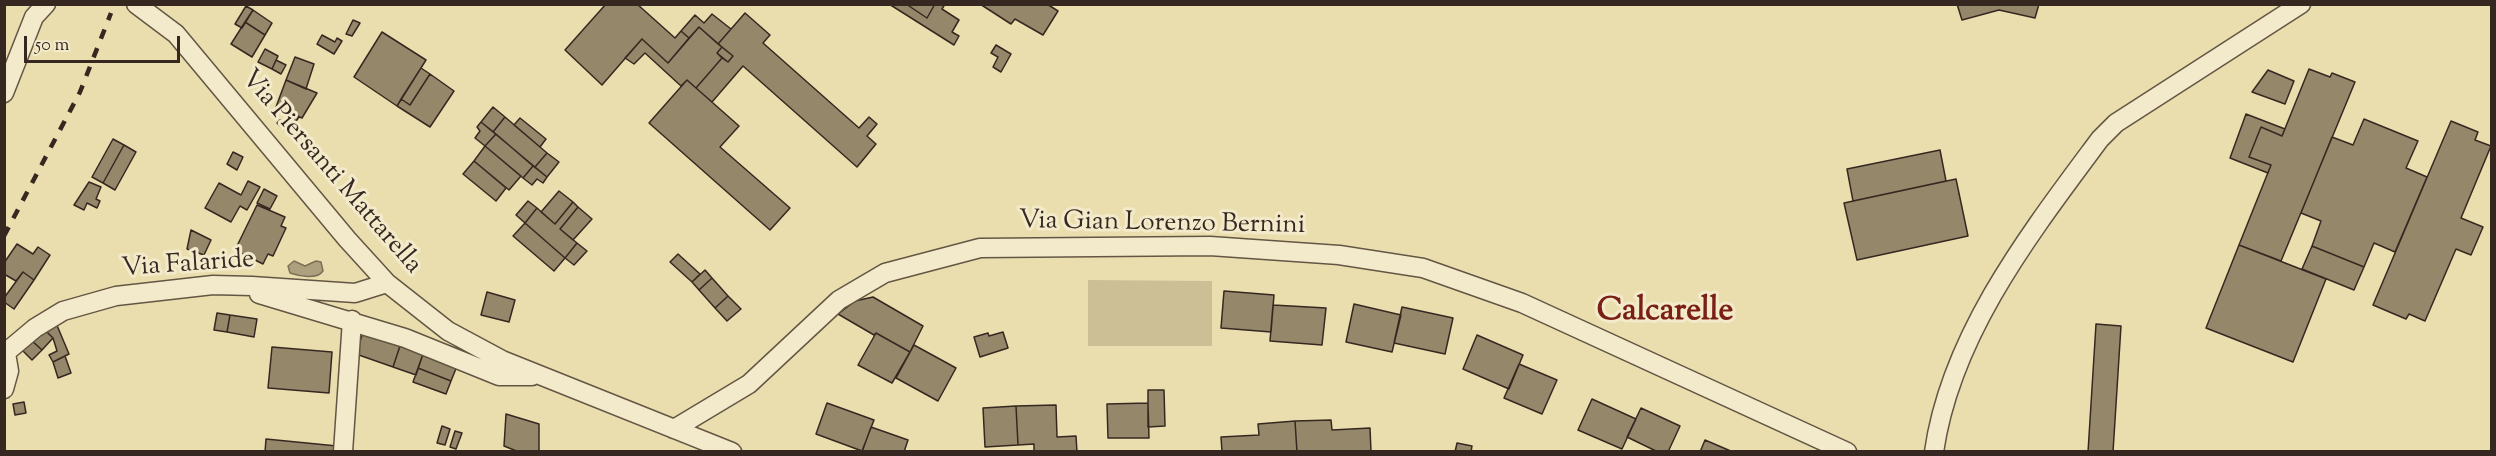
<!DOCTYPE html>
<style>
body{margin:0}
#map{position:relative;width:2496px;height:456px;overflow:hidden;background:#ebdeae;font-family:"Sorts Mill Goudy",serif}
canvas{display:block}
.frame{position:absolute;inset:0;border:6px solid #362821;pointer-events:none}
.scale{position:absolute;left:24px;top:36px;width:156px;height:27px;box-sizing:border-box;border:3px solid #362821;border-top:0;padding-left:8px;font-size:18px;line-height:21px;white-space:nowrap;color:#362821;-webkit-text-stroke:4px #f2eaca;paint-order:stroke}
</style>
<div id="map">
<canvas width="2496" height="456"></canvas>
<div class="frame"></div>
<div class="scale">50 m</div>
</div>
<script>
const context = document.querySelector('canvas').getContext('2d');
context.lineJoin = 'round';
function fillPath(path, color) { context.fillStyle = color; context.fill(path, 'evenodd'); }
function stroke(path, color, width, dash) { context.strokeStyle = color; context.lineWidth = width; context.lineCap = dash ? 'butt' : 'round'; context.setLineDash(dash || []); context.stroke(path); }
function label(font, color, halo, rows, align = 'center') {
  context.font = font + ' "Sorts Mill Goudy",serif'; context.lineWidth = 6; context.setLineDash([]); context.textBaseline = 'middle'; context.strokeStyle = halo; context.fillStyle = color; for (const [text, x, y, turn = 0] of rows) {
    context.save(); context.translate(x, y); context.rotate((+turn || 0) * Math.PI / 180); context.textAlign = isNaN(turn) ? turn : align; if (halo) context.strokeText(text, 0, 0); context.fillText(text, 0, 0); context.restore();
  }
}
const green = new Path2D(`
 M1088,280L1212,281V346H1088Z`);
const water = new Path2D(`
 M294,261L305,266L316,261L321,262L323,271C317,280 299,276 290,273L288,266Z`);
const building = new Path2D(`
 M606,4H637L675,38L681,31L689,38L668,63L642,39L602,85L565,50Z
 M889,4H906L927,18L935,4H945L942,9L959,20L952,32L959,36L954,45Z
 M906,4H935L927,18Z
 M980,4H1047L1058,11L1043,35L1015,19L1011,24Z
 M1957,4H2039L2035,18L1999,10L1962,20Z
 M246,6L253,10L242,28L235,24Z
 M253,10L272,23L265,35L245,22Z
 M745,13L770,35L763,43L859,128L869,117L877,124L867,136L876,144L857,167L743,66L712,102L696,88L722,58L728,62L733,56L718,44Z
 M712,14L731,29L718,44L699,27L689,38L681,31L695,15L704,23Z
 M353,20L360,23L352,36L346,34Z
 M245,22L265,35L252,57L231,44Z
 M699,27L722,47L717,53L722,58L696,88L687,80L681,86L645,53L634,64L625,58L642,39L668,63Z
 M382,32L426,60L397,106L354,77Z
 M322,35L335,42L337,38L342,41L334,54L317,44Z
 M996,45L1011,54L1001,72L993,67L998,57L991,53Z
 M722,47L733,56L728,62L717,53Z
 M265,49L278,56L272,69L258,62Z
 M295,57L314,64L306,89L286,80Z
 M276,60L286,65L281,74L272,69Z
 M421,68L430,74L410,105L401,99Z
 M2309,69L2330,77L2332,73L2355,82L2281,261L2239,245L2271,165L2249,157L2261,127L2282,136Z
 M2268,70L2294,81L2285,104L2252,92Z
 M430,74L454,91L430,127L397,106L401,99L410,105Z
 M286,80L317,93L302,118L276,107Z
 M687,80L739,126L720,147L790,208L770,230L649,123Z
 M493,107L505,117L493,132L481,122Z
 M290,113L299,117L291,128L294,131L290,135L277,123L280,120L283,123Z
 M2246,114L2285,129L2282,136L2261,127L2249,157L2271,165L2268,173L2230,158Z
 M505,117L547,153L535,167L493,132Z
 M520,118L546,139L540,147L514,125Z
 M2364,119L2418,141L2406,168L2427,177L2395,252L2374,243L2364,267L2312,246L2321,221L2301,213L2332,137L2353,145Z
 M2451,121L2478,132L2475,140L2491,146L2461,218L2483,227L2471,255L2456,249L2425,321L2409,314L2406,319L2373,305Z
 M481,122L496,134L485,146L475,138L480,131L477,127Z
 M496,134L533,166L523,178L485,146Z
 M113,139L124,145L103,183L92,177Z
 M124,145L136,152L115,190L103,183Z
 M485,146L521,176L509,190L474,161Z
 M1940,150L1946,181L1853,201L1847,169Z
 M233,152L243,157L237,170L227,164Z
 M547,153L559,162L547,177L535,167Z
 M474,161L506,188L496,201L463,174Z
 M533,166L547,177L543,183L537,179L532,185L523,178Z
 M1956,179L1968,236L1857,260L1844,203Z
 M248,181L260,187L247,210L240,206L231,222L205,208L219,183L241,195Z
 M89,182L101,187L96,199L100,201L97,208L87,203L84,210L74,205Z
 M264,189L277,196L270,209L257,203Z
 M559,191L573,202L555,224L541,212Z
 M528,201L537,208L525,223L516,215Z
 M573,202L578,207L560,229L577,243L565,258L525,223L537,208L555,224Z
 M257,205L285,217L281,226L286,228L273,256L268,254L263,264L235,250Z
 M578,207L592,219L573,240L560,229Z
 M525,223L565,258L554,271L513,236Z
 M191,230L211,240L204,255L187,249Z
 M577,243L587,251L574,265L565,258Z
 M17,244L33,254L38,247L50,255L34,280L23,272L16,281L4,274V263Z
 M2239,245L2326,279L2293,362L2206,328Z
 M2312,246L2364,267L2354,290L2302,269Z
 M678,254L700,274L692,282L670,262Z
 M705,270L712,278L699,290L692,282Z
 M23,272L34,280L14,309L4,302V298Z
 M712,278L728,296L715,308L699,290Z
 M1224,291L1274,295L1271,332L1221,328Z
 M487,292L515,300L509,322L481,315Z
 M728,296L741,309L727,321L715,308Z
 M873,297L923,326L910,352L876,333L874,335L838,314L855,301Z
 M1354,304L1401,315L1392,352L1346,342Z
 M1273,305L1326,308L1322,345L1270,341Z
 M1402,307L1453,318L1445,354L1394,343Z
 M217,313L230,315L227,332L214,330Z
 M230,315L257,319L254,337L227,332Z
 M56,323L69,354L53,362L49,355L57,351L53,338L43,328Z
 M2096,324L2121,326L2113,452H2088Z
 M43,328L53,338L42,350L31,340Z
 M363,332L400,346L393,367L356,354Z
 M1003,332L1008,348L980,357L974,337L988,333L989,336Z
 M876,333L910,352L892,383L858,365Z
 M1477,335L1523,355L1509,389L1463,369Z
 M31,340L42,350L32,360L22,350Z
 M914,345L956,368L938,401L896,378Z
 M400,346L423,354L416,375L393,367Z
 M272,347L332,352L329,393L268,388Z
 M423,354L457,366L451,381L418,368Z
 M65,356L71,373L58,378L53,362Z
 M1519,364L1557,380L1542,414L1504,398Z
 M418,368L451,381L446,394L413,382Z
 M1148,390H1164L1165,426L1148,427Z
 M1592,399L1636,419L1622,449L1578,430Z
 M24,402L26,413L15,415L13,404Z
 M827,403L874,420L862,451L816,434Z
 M1148,403L1149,438H1108L1107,404Z
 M1056,405L1057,437L1076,436L1077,452H1034V444L1018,445L1016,406Z
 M1016,406L1018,445L985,447L983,408Z
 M1641,408L1680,426L1668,452H1658L1627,437Z
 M506,414L539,424V452H519L504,446Z
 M1331,420L1332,430L1370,428L1371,452H1297L1295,421Z
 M1295,421L1297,452H1222L1221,437L1259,435L1258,424Z
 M442,426L450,429L445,445L437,443Z
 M871,427L908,440L904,452H862Z
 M455,431L462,433L456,449L450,447Z
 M266,439L337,446V452H265Z
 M1705,440L1733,452H1700Z
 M1457,443L1472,446L1471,452H1455Z`);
const street = new Path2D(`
 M136,4L176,34L347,239L387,283L448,331L502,360L732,452
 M4,93L34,17L46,4
 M259,294L405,338L499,376H532
 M4,354L35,328L63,311L116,296L213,285L252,286L355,293L387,283
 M4,389L9,371L6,353
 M674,429L749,384L839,300L885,273L980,248L1210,246L1339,255L1423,268L1522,303L1847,452
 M343,452L352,320
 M1934,452C1951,334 2031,232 2100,139L2116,123L2301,4`);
const rail = new Path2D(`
 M4,236L80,92L111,13`);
const streetNames = [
 ["Via Piersanti Mattarella",330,173,49],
 ["Via Gian Lorenzo Bernini",1162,225,1],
 ["Via Falaride",188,266,-4]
];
const districtNames = [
 ["Calcarelle",1665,314]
];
fillPath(green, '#ccbf96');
fillPath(water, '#ada07e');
stroke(water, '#7d7059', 1.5);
fillPath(building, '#94876a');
stroke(building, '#362821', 1.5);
stroke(street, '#635644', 21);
stroke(street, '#f2eaca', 18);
stroke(rail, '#362821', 4.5, [10, 10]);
label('26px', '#362821', '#f2eaca', streetNames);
label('bold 32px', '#7a1f14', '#f2eaca', districtNames);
</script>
